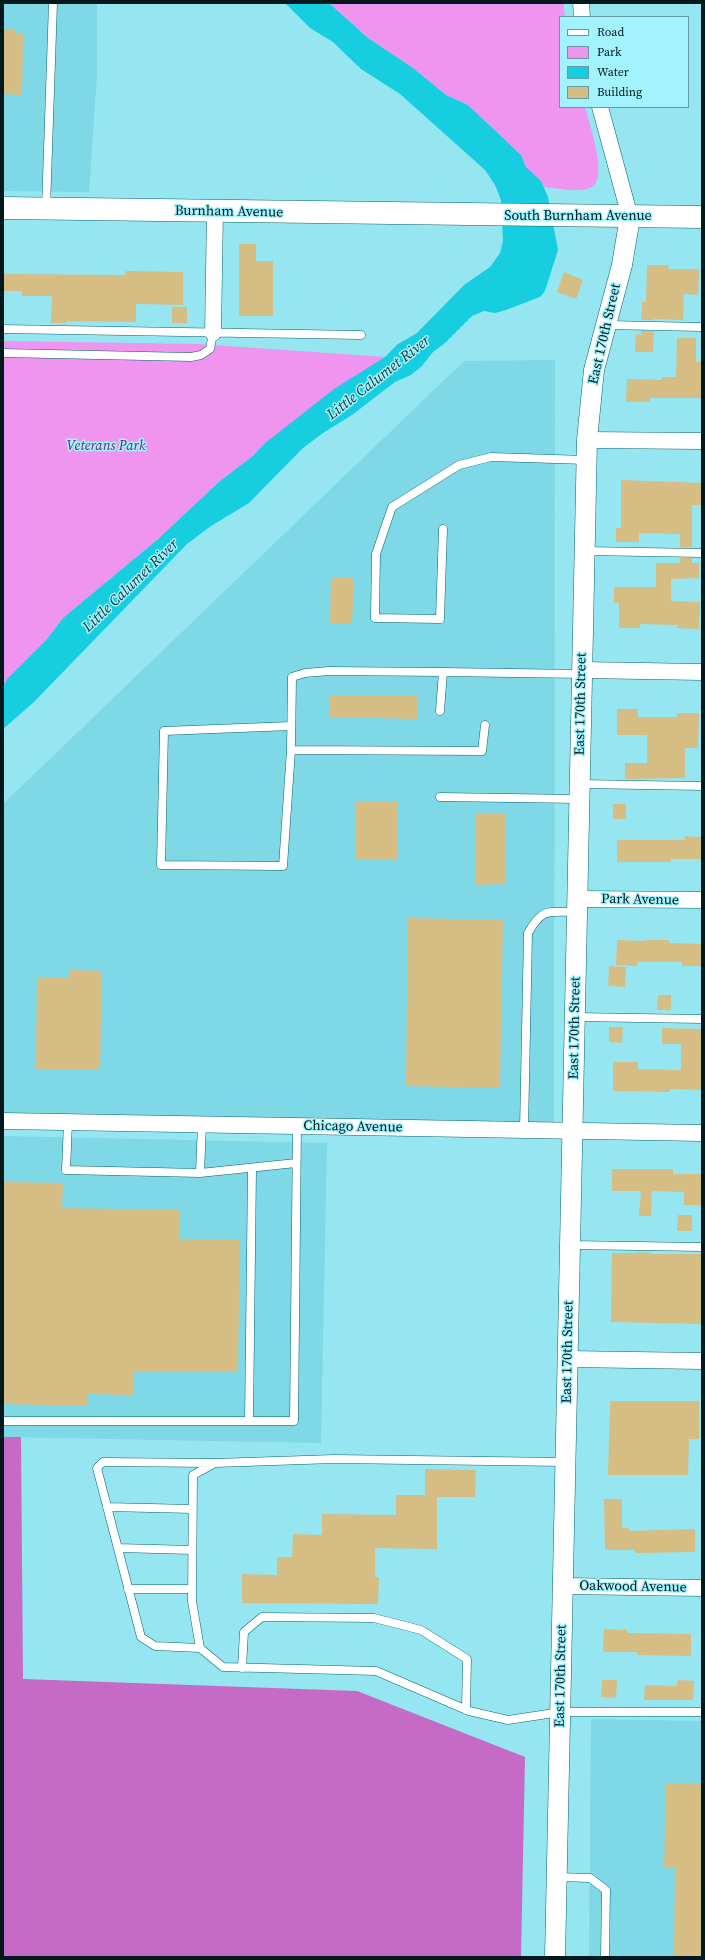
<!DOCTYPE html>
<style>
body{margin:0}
#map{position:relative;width:705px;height:1960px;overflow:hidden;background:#96e6f1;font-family:"Source Serif 4",serif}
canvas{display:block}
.frame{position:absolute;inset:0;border:4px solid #01181c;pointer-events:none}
.legend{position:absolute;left:559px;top:16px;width:130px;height:92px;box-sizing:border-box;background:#a3f3fe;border:1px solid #629ba4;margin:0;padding:5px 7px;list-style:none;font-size:12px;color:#01181c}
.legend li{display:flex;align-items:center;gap:8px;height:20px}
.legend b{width:20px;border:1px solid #629ba4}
</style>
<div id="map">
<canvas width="705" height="1960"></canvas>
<div class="frame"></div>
<ul class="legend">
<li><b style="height:5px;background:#fff"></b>Road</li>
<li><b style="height:11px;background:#ef94ef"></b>Park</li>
<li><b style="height:11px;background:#17cee1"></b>Water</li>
<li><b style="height:11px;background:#d6bd84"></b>Building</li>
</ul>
</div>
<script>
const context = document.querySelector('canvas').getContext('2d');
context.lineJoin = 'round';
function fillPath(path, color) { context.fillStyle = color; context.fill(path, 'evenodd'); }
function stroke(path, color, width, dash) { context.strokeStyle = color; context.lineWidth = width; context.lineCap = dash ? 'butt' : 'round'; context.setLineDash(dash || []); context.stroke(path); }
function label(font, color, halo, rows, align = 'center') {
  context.font = font + ' "Source Serif 4",serif'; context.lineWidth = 3; context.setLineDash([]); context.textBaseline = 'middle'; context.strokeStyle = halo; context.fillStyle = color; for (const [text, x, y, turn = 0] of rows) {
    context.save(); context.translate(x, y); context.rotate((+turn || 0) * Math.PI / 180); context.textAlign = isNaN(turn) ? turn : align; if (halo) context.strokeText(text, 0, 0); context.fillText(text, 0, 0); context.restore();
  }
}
const built = new Path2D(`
 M3,3H97V75L89,192L3,191Z
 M555,360L554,1130L3,1121V804L464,361Z
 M3,1136L327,1143L321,1443L3,1437Z
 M591,1719L702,1721V1957H589Z`);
const green = new Path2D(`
 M329,3H563L565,17H560V107H585C589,123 610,181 590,188C577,193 557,188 544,187L541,181L526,167L521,155L468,105L446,95L413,68L368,38Z
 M3,341L199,344L385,357L264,444L253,456L220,481L157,540L63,618L47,639L7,679L3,687Z`);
const forest = new Path2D(`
 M3,1437H21L23,1679L357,1691L525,1757L521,1957H3Z`);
const water = new Path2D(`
 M285,3H329L368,38L413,68L446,95L468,105L521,155L526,167L541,181L548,197L558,250L545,291L540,297L506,310L495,313L484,311L472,316L445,343L433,352L422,366L411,375L395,382L352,415L323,433L303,448L249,503L211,526L187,544L34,702L3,729V687L7,679L47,639L63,618L157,540L220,481L253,456L264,444L334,389L385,357L398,344L417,333L464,285L490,267L500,253L503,241L501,200L495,185L485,170L400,94L361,69L333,42L310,28Z`);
const building = new Path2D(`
 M3,30H15V33H23L22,95L3,94Z
 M239,244H256V261H273V316H239Z
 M647,265H669L668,269H699L698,295L684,294L683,320L654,319V320H641L642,302H646Z
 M126,271L183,272V305L136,304V322L66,321V323H51L52,296H22V291H3V274L126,275Z
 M564,272L583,280L576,299L557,292Z
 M172,307H187V323H172Z
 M641,331H654L653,352H635L636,334L641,335Z
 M677,338H696V362H702V398H650V402H626L627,379L662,380V377H676Z
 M621,480L702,483V505H692V547H680V534L639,533V542H616V528H621Z
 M680,558H692V563H699V578L671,579V601L700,602L699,629L677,628L678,625L640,624V628H619V603H614V587H656V563H680Z
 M331,577L354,578L352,624L330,623Z
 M330,695L417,696V719L330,717Z
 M617,709H638V717H677V713H699L698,748H685V778L625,779V763H647V735H617Z
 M355,802H398V859H355Z
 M613,804H626V819H613Z
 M476,813H506V884L476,885Z
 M685,836L702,837V859H671V862H617V840H685Z
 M408,918L503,920L500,1088L406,1086Z
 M617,940L646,941V940H669V943L702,944V966H682V962H637V966L616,965Z
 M609,966L626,967L625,987L608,986Z
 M70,970L102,971L100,1070L36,1069L37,978H70Z
 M658,995H671V1010H657Z
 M609,1027H623L622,1043L609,1042Z
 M662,1028L702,1029V1090L670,1089V1092L613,1091V1062H638V1069L681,1070V1044H662Z
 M612,1169H673V1174H702V1205H684V1192L652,1191L651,1216H639L641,1191H612Z
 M3,1182L63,1183L62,1208L180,1210L179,1239L240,1240L238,1372L134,1371V1395L88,1394V1406L3,1404Z
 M678,1215H692V1231H677Z
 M637,1252L651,1253V1254H702V1324L611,1322L612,1253H637Z
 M610,1401H699V1439H689L688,1475H608Z
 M425,1469L476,1470L475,1497H437V1549L375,1548V1577H379L378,1604L242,1603V1574L277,1575V1557H292L293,1534L322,1535V1514L396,1515V1495H425Z
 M604,1499H622V1528H629V1531L695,1529V1552L635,1553V1550H605Z
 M604,1629L627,1630V1633L691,1634V1656L637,1655V1652H603Z
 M602,1680H617L616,1698L601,1697Z
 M678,1680L694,1681L693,1700H644L645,1685L677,1686Z
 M666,1783H702V1957H674L675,1868H664Z`);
const service = new Path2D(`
 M46,208L53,3
 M607,325L702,327
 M3,329L361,335
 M3,353L191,357L201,355L210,349L213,333
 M443,529L440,619L375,618L376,554L392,507L459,465L491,457L586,460
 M585,551L702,553
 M443,672L329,671L305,673L292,677L291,750L482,751L485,725
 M440,711L443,672L582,674
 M291,750L283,866L161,865L164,731L291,726
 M580,784L702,786
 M440,797L579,799
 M575,1017L702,1019
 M68,1122L66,1170L200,1173L202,1124
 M524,1130L528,933C543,907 548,912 576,912
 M200,1173L296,1163
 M570,1245L702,1247
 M3,1421H294L297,1126
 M249,1421L252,1169
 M565,1462L334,1459L215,1463L193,1475L192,1601L200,1648L223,1667L376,1671L469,1711L508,1720L561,1712H702
 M107,1507L193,1509
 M118,1548L192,1550
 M128,1589H192
 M200,1648L155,1646L141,1637L97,1468L103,1462L213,1463
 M242,1668L244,1632L262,1617L374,1618L421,1630L467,1659L466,1710
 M557,1877L590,1878L606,1890L605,1957`);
const minor = new Path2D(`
 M581,3L582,17
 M600,107L630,217
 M213,333L215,211
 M587,440L702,441
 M582,670L702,672
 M577,899L702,900
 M3,1121L702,1133
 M568,1359L702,1361
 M563,1586L702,1588`);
const tertiary = new Path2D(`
 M555,1957L587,440L594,370L622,265L630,217`);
const secondary = new Path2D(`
 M3,208L702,217`);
const streetNames = [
 ["Burnham Avenue",229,212,1],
 ["South Burnham Avenue",578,216],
 ["East 170th Street",605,334,-77],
 ["East 170th Street",581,704,-89],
 ["Park Avenue",640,900,1],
 ["East 170th Street",575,1028,-89],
 ["Chicago Avenue",353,1127,1],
 ["East 170th Street",568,1352,-89],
 ["Oakwood Avenue",633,1587,1],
 ["East 170th Street",561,1676,-89]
];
const parkNames = [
 ["Veterans Park",106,446]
];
const waterNames = [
 ["Little Calumet River",379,378,-38],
 ["Little Calumet River",131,586,-44]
];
fillPath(built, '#7fd8e5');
fillPath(green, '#ef94ef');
fillPath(forest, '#c56ac5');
fillPath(water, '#17cee1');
fillPath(building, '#d6bd84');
stroke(service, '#00656f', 9);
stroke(minor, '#00656f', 17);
stroke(tertiary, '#00656f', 21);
stroke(secondary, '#00656f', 23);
stroke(service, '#fff', 8);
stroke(minor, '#fff', 16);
stroke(tertiary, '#fff', 20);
stroke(secondary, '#fff', 22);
label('14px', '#01181c', '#a3f3fe', streetNames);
label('italic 14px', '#701c71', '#a3f3fe', parkNames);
label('italic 15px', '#133438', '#a3f3fe', waterNames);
</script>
